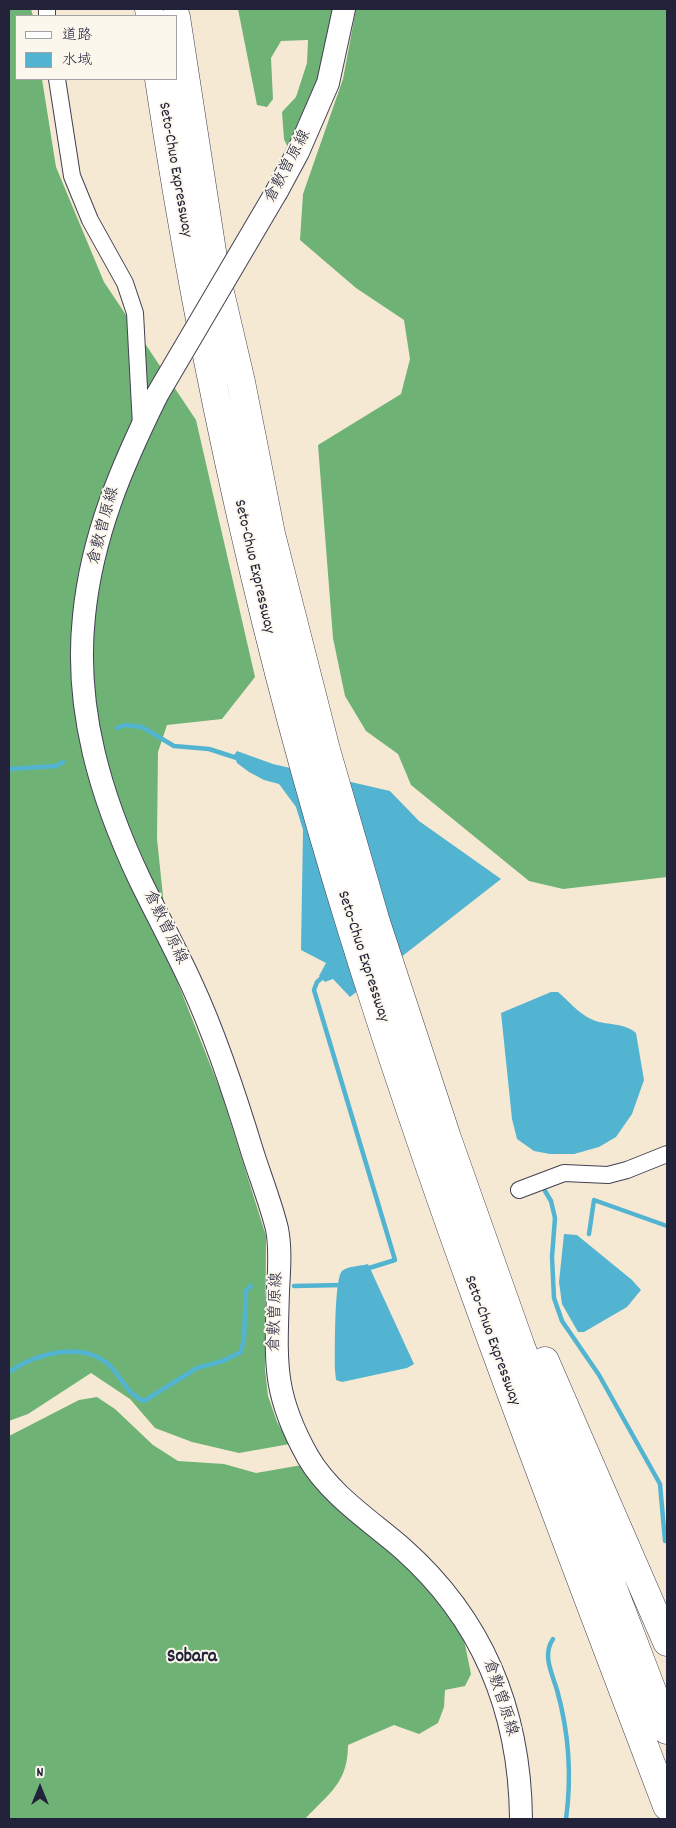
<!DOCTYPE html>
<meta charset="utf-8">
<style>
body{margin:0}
#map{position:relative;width:676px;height:1828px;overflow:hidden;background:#f6e9d3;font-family:Dekko,"Klee One",sans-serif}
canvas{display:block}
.frame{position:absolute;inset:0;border:10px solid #22223b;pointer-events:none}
.legend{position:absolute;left:15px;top:15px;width:162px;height:65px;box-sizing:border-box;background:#fbf7ec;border:1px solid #a4a2a5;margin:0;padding:6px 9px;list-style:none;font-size:15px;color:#22223b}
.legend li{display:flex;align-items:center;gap:10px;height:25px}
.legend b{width:25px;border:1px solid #a4a2a5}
.north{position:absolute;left:15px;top:1763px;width:50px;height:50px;-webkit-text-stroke:4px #fbf7ec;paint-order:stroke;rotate:0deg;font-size:14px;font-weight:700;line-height:20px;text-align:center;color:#22223b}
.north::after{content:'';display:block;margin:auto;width:18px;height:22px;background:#22223b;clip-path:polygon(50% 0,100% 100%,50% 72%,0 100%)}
</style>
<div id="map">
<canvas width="676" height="1828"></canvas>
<div class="frame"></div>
<ul class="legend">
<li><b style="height:6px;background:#fff"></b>道路</li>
<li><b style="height:14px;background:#52b4d1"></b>水域</li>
</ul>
<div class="north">N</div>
</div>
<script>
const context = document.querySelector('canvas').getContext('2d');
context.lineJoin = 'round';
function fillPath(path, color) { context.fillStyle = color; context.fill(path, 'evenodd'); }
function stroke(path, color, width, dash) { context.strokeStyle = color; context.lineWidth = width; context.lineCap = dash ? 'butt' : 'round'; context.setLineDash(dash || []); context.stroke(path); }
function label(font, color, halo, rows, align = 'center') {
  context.font = font + ' Dekko,"Klee One",sans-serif'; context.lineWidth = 4; context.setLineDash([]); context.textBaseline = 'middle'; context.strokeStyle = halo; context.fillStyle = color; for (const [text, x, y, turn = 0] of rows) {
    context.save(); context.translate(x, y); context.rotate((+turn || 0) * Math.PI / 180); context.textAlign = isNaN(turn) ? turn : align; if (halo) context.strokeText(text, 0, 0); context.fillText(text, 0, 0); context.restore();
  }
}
const forest = new Path2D(`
 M9,9H31L33,16H16V79H42L56,167L104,282L196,420L255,677L222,719L167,725L158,752L157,839L170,963L221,1092L266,1236L265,1369L268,1396L277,1422L290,1444L239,1453L192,1442L155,1428L130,1399L91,1373L28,1414L9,1421Z
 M238,9H337L315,95L288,148L284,139L282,112L296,97L307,63L308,40L281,41L271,58L273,99L267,107L257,105Z
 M356,9H667V877L563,889L529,881L411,785L398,754L366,731L345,696L333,638L318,445L401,394L410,359L404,320L356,288L300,240L303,194L343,79Z
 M97,1397L115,1409L153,1445L178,1461L224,1464L256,1473L302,1465L412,1565L463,1635L471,1674L465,1686L445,1690L444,1707L438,1723L419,1734L394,1725L348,1745C348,1783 329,1793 305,1819H9V1436L79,1400Z`);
const water = new Path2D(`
 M237,751L273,764L390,791L419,821L501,879L350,997L333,979L325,982L319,976L326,963L301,950L303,830L296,807L279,784L264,780L249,772L237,763L234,755Z
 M551,992H558C569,1001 578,1013 591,1019C605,1026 624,1022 636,1033L644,1080L632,1114L616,1137L599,1147L574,1154H550L534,1151L517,1139L512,1119L501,1013Z
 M564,1234L577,1235L632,1280L641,1290L627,1307L584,1332H578L562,1304L559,1282Z
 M368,1264L414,1364L407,1368L342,1382L336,1380L335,1370C335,1355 334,1279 342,1271C348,1266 361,1266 368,1264Z`);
const stream = new Path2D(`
 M117,728L125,725L142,727L174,746L209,749L240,759
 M9,769L56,766L63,762
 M324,976L317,982L314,990L395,1260L366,1269
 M545,1191L551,1201L555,1218L552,1257L554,1298L562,1321L599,1375L660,1484L665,1541
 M589,1234L594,1200L667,1226
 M294,1286L343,1285
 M9,1372C35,1354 80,1341 107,1363C121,1375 126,1394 144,1401L197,1368L223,1361L241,1352L244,1338L246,1291L251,1286
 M553,1639C542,1655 552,1673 557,1690C569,1733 572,1775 566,1819`);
const street = new Path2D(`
 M47,9V16
 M57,79L72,176L90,220L125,283L135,313L141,426
 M519,1190L564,1173L608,1175L627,1170L667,1154`);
const secondary = new Path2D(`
 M277,191L298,152L328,83L344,9
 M157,395C122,466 92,535 84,616C74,709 101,798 140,880C157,915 176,950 192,985C217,1039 236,1098 253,1154C261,1179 271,1204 277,1229C281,1249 279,1271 278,1291C276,1362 272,1393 308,1457C330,1495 371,1521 403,1549C484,1621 520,1712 521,1819`);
const highway = new Path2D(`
 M149,9L150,16
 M176,17L215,271L241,382L271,534L326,750L375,919L447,1138L521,1347L667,1730
 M159,79C202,365 265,650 351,927C443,1225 557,1515 667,1806
 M545,1361L667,1642`);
const secondaryBridge = new Path2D(`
 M157,395L277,191`);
const streetNames = [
 ["倉敷曽原線",289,167,-62],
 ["Seto-Chuo Expressway",174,170,80],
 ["倉敷曽原線",105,526,-75],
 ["Seto-Chuo Expressway",253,567,77],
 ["倉敷曽原線",164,928,64],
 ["Seto-Chuo Expressway",362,957,72],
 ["倉敷曽原線",277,1312,-88],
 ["Seto-Chuo Expressway",491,1341,70],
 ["倉敷曽原線",499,1698,72]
];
const quarterNames = [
 ["Sobara",192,1658]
];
fillPath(forest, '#6eb275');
fillPath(water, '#52b4d1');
stroke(stream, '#52b4d1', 4.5);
stroke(street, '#424052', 18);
stroke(secondary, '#424052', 24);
stroke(highway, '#424052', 29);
stroke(street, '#fff', 16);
stroke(secondary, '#fff', 22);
stroke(highway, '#fff', 28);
stroke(secondaryBridge, '#424052', 24, []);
stroke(secondaryBridge, '#fff', 22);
label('16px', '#22223b', '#fbf7ec', streetNames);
label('bold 19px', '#22223b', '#fbf7ec', quarterNames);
</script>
